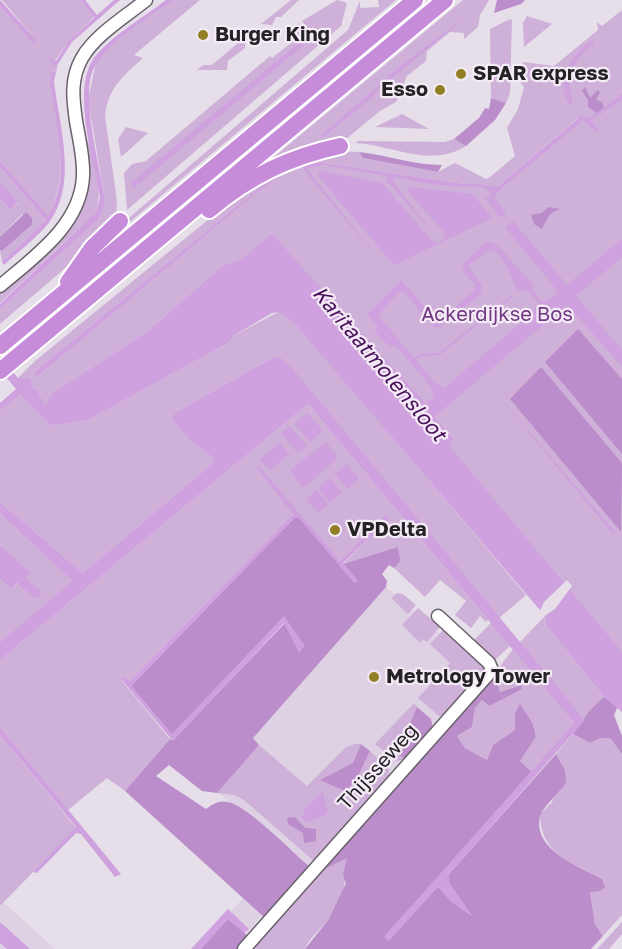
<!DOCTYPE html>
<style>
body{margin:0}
canvas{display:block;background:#e6dee9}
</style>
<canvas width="622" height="949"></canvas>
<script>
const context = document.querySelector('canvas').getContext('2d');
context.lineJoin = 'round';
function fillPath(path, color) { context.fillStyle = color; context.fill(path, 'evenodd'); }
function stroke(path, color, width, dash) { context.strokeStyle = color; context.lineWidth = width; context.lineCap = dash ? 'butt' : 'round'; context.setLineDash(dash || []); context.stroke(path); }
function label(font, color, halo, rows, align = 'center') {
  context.font = font + ' "Golos Text",sans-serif'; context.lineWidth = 4.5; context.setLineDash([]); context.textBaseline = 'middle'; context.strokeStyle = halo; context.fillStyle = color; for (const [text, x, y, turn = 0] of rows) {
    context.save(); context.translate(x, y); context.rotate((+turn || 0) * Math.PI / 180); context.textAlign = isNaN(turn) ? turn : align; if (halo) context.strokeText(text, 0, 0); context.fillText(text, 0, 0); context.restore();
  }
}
const built = new Path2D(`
 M383,584L481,670L243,937L256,949H196L284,854L209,783Z
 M0,899L52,946L55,949H0Z`);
const green = new Path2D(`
 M2,0H80L95,16L69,41L54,62L56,67L58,66L56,72L52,71C56,118 72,173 48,217L0,161V6L35,44V39Z
 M166,0H200L134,55L143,58C123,76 108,88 105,116L117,201L116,217L64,269L0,324V309L98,220L104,207V194L88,100L97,57Z
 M291,0H299L281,17H276L272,25L261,24Z
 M337,0L347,3L341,26L127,210L124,173L132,164L146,161L270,56L272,58L291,43L292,29L299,23L302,26L304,24L302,21Z
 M378,0H396L125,226L123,223L348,30L360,1V8L379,7Z
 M463,0H489L480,15L478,27L464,39V33L450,32L427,51L426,61L407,76L396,102L380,111L346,139L263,166Z
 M622,10V658L269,237L241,259L222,266L148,331L51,394L48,404L46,405L37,390L31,387V380L18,378L35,361L247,188C279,163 319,150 359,152L363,158L438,172L455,163L486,179L490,177L515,156L507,128L518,109L524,87L521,83L523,69L521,68L523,62L554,66L598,30L597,22L602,26ZM577,119L579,121L500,187C489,190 478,185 465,185L334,165C300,164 276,175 250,196L37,377L33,373L276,174L317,162L465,184C477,182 487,188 498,186Z
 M527,16L552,24L524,47L523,23Z
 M510,19L512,20L510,93L506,103L491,98L490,29Z
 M245,37V48L228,61L227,70H197L203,65H212Z
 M402,114L429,129L375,127Z
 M126,127L148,133L121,157L118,139Z
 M81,131C97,150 102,186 97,211L0,303V293C31,267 81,237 85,192C87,173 82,151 81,131Z
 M454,139L466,146C431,168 395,146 356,143L358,141L445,142Z
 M0,167L46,220L2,262L0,250H3L32,225L22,214L0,237V198L10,210L18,203L0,181Z
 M280,311L296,325L321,353L526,595L498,619L307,387L272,358L176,412L193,443L213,458L214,462L83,573L0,502V411L20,393L51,426L88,420L230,342L233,336Z
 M308,404L488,620L486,622L480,616L471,628L455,615L466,601L440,580L425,597L394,568L401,561L396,547L343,564L388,519L386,516L340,561L293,514L129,682L123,677L122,681L170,739L125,791L107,778L68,810L0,727V660Z
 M0,513L74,581L0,642V579L11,589L30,573L0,545Z
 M397,593L403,594L416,605L408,614L391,598Z
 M418,608L440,627L427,642L423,639L420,643L402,625Z
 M545,616L546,625L604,697L590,710L585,720L519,643Z
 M491,623L510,646L495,660L472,642Z
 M443,630L478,660L485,670L446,715L439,716L418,698L450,663L430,644Z
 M513,649L574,723L532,772L520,761L536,737L533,724L520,705L515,713V730L493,745L487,760L465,748L457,736L472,727L475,708L482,700L489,706L520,685L500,692L495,673Z
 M414,703L417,707L397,753L407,759L396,761L375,744Z
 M573,734L590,743L600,738H610L622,754V915L603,936L595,924L590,892L602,879C572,863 540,854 540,814L552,802L565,770L556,754Z
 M0,735L76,828L0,906Z
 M355,744H361L353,763L321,780H356L370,751L388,767L390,777L315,862L244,800L234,795L217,793L259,745L307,786L346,747Z
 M348,857C346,881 343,901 328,920C321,929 309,938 305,949H249L323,867L327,868Z
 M622,922V934L609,949H597Z`);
const forest = new Path2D(`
 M497,0H525L521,4L494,13Z
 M585,87L590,98L598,90L600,92L596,100L602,102L604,108L597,113L588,107V100L582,91Z
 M491,98L506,103L495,120L466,146L454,139L479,118L485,108L489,109Z
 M359,152C387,155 414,165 442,165L438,172L363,158Z
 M548,207L560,209L550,214L542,229L534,224L531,215L542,213Z
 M26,212L32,218V225L3,250H0V237Z
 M578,329L622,379V454L545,362Z
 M541,367L622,463L621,532L510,399Z
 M294,518H299L358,581L343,564L397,547L401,561L394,568L389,565L382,574L387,581L386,587L253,738L259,745L217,793L202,791L169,765L156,776L206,809C213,804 219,800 228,802C248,806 293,853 311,868L265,918L125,791L170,739L173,740L285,623L284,617L172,735L131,686Z
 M495,673L500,692L521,685L522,689L489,706L482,700L475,708L472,727L457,736L465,748L487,760L493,745L515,730V713L520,704L533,724L536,737L520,761L532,772L384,937L438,887L472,916L449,883V874L556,754L565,770L566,783C561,790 541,810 540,816C532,850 580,867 602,879L605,887L600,891L590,892L595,924L603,936L591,949H305L329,919L346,883L343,875L347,858L327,868L323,867Z
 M604,697L618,706L614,715L622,736V754L610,738H600L590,743L573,734L590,710Z
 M417,707L431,719L433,729L407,759L397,754Z
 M361,744L370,751L356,780L345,791L320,780L353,763Z
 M295,817L305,828L316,829V841L304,843L303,833L288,824L287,818Z
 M228,919L248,936L237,949H201Z`);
const water = new Path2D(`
 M0,0L35,39V45L0,6Z
 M80,0H85L97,15L114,0H120L72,42L56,67L46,56L56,61L69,41L95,17Z
 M166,0H173C149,17 105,43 93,70C81,97 99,163 104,194V207L98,220L0,309V304L97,211L100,197C94,159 69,85 97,54C116,33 144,17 166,0Z
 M474,10L374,93L375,95L325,136L322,135L403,64Z
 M315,29L318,33L134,188L131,183Z
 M592,40L594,43C574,59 564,76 573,101L570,105C554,79 571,56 592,40Z
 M51,71L56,72L54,81C59,126 79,184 48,224C35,239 18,252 4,265L2,262L46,220L0,167V161L48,216C73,176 55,124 50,80Z
 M622,94V100L591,120L598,130L596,132L583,120L496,193L495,199L506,213L500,218L485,198L491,196L490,192L482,187L437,185L393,177L395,185L435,235L387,181V176L325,165L306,168L383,264L302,168L282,174L252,196L37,377L33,373L276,174L317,162L465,184C477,182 487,187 498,186L580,117L590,118Z
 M320,171L382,183L431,240L438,243L445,237L444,232L411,195L408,190L410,187L472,194L492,218L394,265L319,177L318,174Z
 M0,181L18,202L10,210L0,198Z
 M513,221L567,285L622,239V257L576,296L622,350V366L567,305L434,417L453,439L450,447L622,652V712L604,697L546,625L545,616L296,325L280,312L272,313L233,336L230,342L88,420L51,426L20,394L0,411V403L16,389L0,370V357L18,378L31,379V387L37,390L46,405L51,394L148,331L222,266L241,259L272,234L425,403L434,397L431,387L397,347L388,345L374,331L378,327L367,314L401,280L438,322L474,291L475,284L464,273L463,264L487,241L496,244L532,283L533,291L541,301H547L557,294L556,289L505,227ZM489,250C504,252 511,277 517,290L529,292L539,303L528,317L444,388L435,383L378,315L398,293L404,292L434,327H440L481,294L482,285L468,266Z
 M272,358H281L292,368L585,720L449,874V883L473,917L450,901L438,887L389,941L384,937L574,723L308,404L0,660V642L73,581L0,513V502L83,573L214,462L213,458L193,443L172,419L176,412Z
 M489,385L615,532L613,534Z
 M307,413L323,431L310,442L294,424Z
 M289,426L307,446L298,453L281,433Z
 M326,442L337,456L336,460L304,487L301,486L290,470Z
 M280,443L289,454L270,470L260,459Z
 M347,464L359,478L347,489L335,474Z
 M259,466L340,561L386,515L389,519L343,563L358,581L354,583L299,518H294L131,686L172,734L284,616L305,646L299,653L284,623L173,741L121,679L123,677L130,681L293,514L257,468Z
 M330,478L342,492L330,503L318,488Z
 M316,490L328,504L318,513L306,499Z
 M0,545L31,573L25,578L42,592L40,596L35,598L17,583L11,589L0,579Z
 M0,727L121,874L115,877L81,834L76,833L37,873L33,872L76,827L0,735Z
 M323,792L328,812L324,816L306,822L302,818L306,807Z
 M228,909L249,929L244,933L228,919L201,949H191Z
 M0,922L30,949H7L0,943Z`);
const pier = new Path2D(`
 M567,580L572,586L555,609L543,617L539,613L544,602Z`);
const stream = new Path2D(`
 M413,360L421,355L439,354L511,297`);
const minor = new Path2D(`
 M0,286C34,257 81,225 83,176C84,158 79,139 76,121C73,99 70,79 82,58C95,35 125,17 146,0
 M244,949L492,670L489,663L438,616`);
const highway = new Path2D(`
 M209,210C250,176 289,157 340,146
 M68,282L92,248L120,221
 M0,346L415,0
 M0,371L445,0`);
const markers = [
 [203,35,6,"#917e25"],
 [461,74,6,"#917e25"],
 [440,90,6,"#917e25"],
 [335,530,6,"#917e25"],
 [374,677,6,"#917e25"]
];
const poiNames = [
 ["Burger King",215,35],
 ["SPAR express",473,74],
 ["Esso",428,90,"right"],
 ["VPDelta",347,530],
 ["Metrology Tower",386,677]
];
const parkNames = [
 ["Ackerdijkse Bos",497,315]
];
const streetNames = [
 ["Thijsseweg",378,767,-48]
];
const waterNames = [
 ["Karitaatmolensloot",379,364,50]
];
fillPath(built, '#ded1e3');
fillPath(green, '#ceb0d8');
fillPath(forest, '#bb8dca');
fillPath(water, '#cfa1de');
fillPath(pier, '#e6dee9');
stroke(stream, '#cfa1de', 2);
stroke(minor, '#68606a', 15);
stroke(highway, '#fff', 20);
stroke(minor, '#fff', 12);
stroke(highway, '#c68bd9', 16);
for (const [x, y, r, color] of markers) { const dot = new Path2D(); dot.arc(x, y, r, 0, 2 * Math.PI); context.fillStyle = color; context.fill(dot); stroke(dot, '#f4ebf7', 2); }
label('bold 20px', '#252226', '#f4ebf7', poiNames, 'left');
label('20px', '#713982', '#f4ebf7', parkNames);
label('20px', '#252226', '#f4ebf7', streetNames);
label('italic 21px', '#4b125c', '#f4ebf7', waterNames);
</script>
